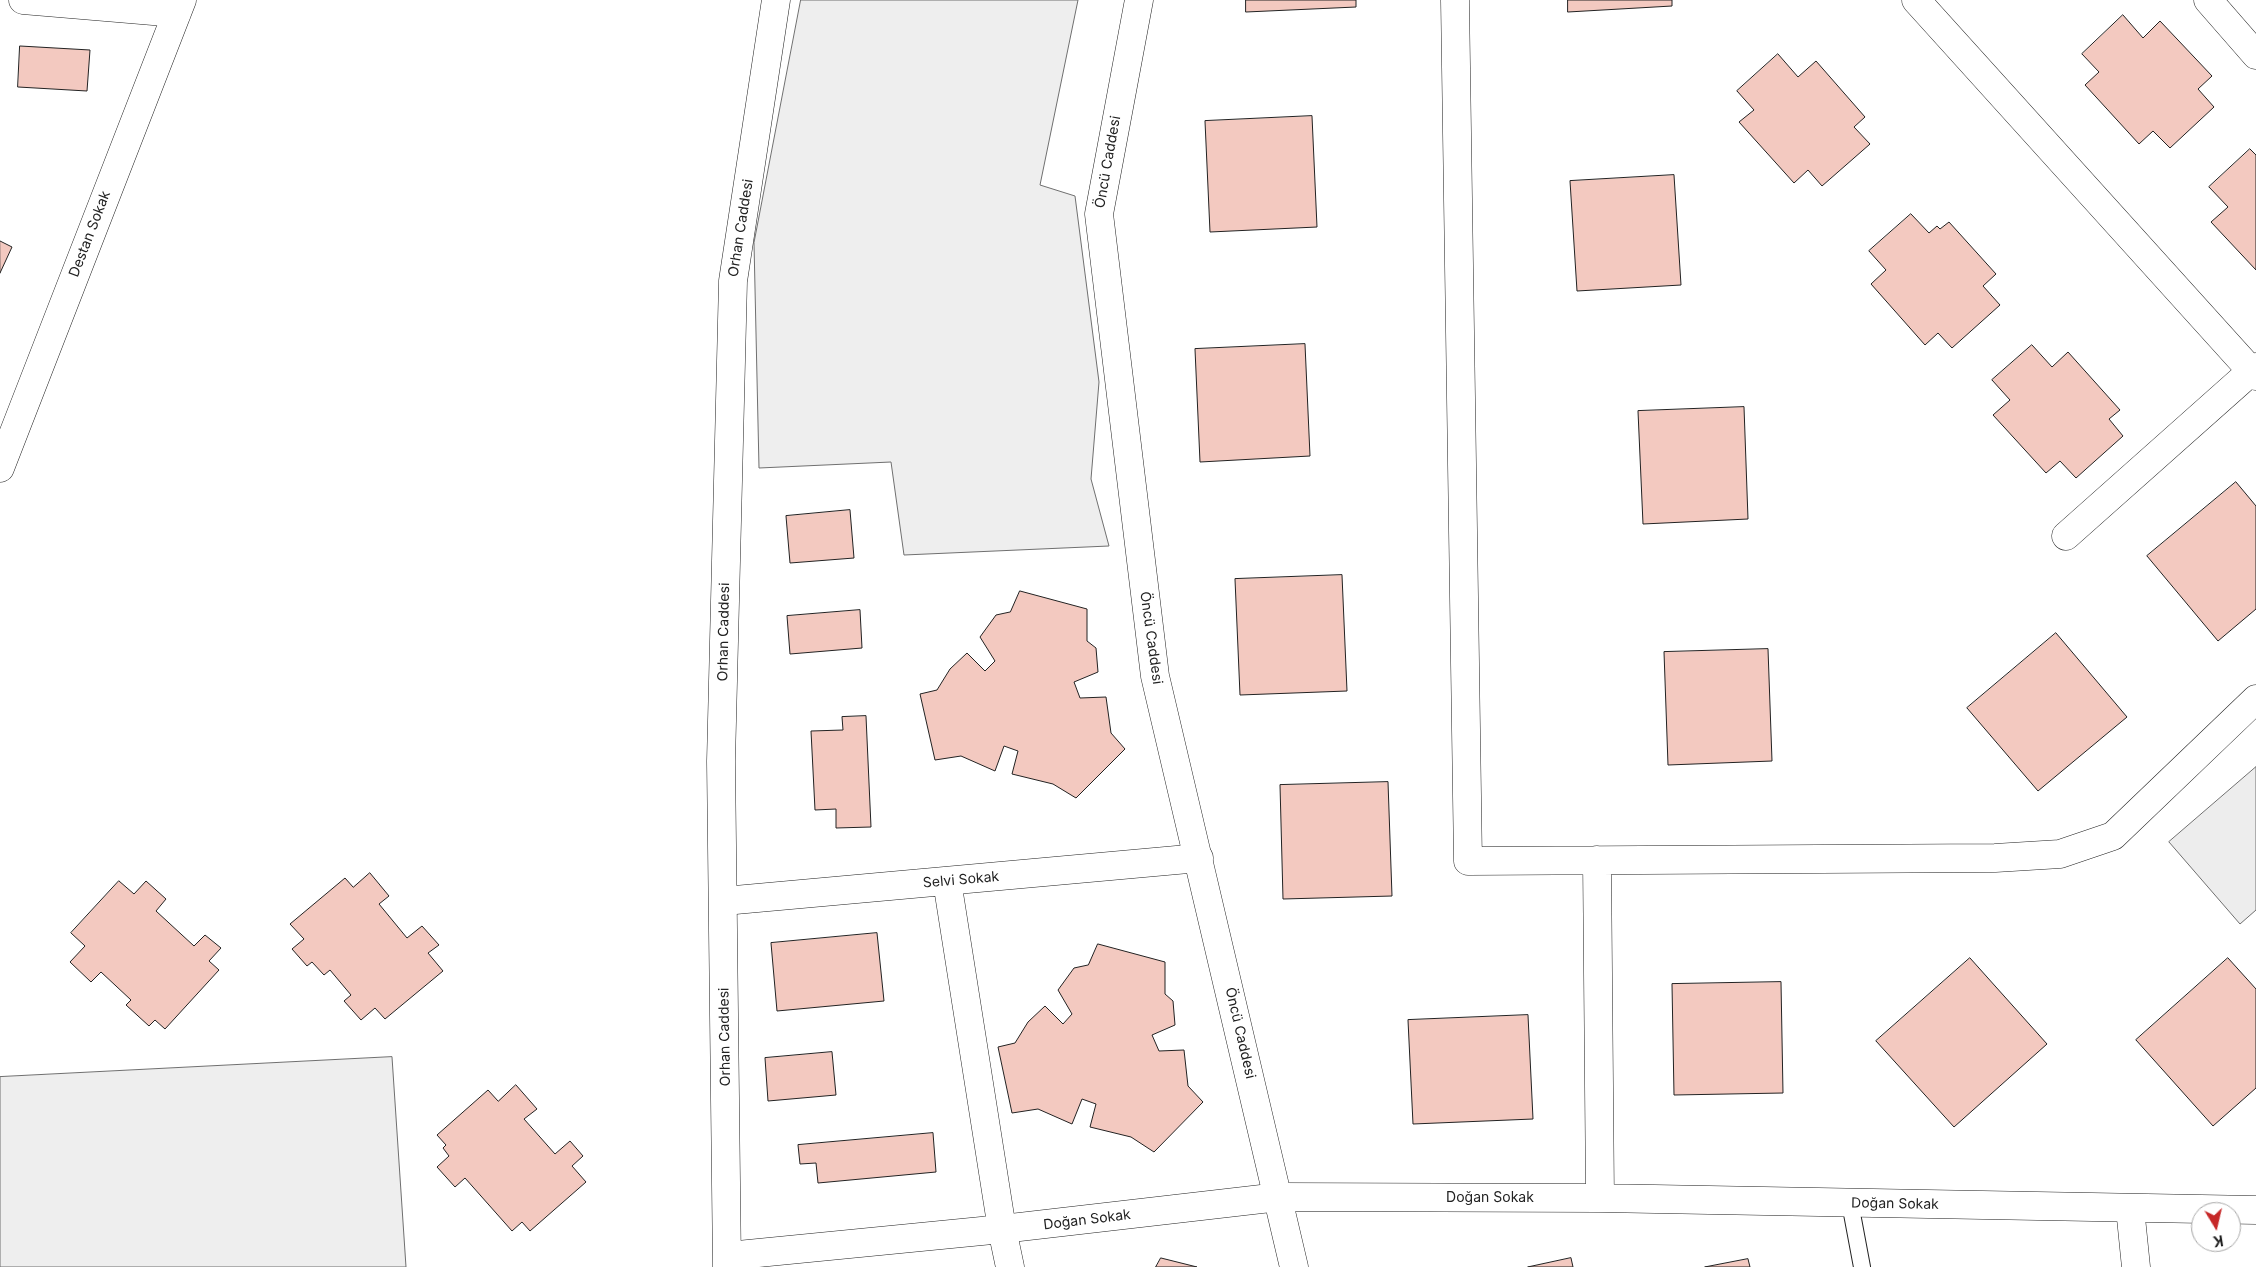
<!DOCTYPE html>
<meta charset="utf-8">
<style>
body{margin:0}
#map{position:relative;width:2256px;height:1267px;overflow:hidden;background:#fff;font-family:Inter,sans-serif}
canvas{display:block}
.north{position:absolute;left:2191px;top:1202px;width:50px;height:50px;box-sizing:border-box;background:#fff;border:1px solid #a7a7a7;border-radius:50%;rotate:171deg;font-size:14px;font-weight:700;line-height:20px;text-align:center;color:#222}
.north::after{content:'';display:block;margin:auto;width:18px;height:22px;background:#c62828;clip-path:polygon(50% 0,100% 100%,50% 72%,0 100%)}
</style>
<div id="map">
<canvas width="2256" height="1267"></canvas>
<div class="north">K</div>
</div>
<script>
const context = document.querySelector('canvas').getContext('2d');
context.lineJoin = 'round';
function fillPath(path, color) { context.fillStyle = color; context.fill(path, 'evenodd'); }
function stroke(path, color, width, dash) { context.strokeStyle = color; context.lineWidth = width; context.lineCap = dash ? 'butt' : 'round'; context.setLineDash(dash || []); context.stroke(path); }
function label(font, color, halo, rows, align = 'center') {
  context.font = font + ' Inter,sans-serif'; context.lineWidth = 4; context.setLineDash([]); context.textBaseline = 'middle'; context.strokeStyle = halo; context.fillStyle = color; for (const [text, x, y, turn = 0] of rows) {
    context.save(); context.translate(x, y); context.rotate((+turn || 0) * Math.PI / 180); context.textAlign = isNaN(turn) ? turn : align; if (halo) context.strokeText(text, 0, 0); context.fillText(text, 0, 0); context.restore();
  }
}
const green = new Path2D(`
 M801,0H1078L1040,185L1075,196L1099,382L1091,479L1109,546L904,555L891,462L759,468L754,243Z
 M392,1057L406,1267H0V1077Z`);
const parking = new Path2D(`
 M2256,767V910L2240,924L2169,842Z`);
const building = new Path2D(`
 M1246,0H1356V7L1246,12Z
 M1568,0H1672V6L1568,12Z
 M2123,15L2143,38L2160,21L2212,76L2198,89L2214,107L2170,148L2153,131L2139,144L2085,85L2099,72L2082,54Z
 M20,46L90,50L87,91L18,87Z
 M1778,54L1798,77L1816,61L1865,117L1854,127L1870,144L1822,186L1808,170L1794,183L1739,122L1754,110L1737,91Z
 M1312,116L1317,227L1210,232L1205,121Z
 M2250,149L2256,155V270L2211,222L2228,207L2209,187Z
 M1674,175L1681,285L1577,291L1570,181Z
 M1911,214L1929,233L1937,226L1940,229L1949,222L1996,274L1983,286L2000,305L1952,348L1938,333L1925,345L1871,284L1886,270L1869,251Z
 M0,241L12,247L0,273Z
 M1305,344L1310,456L1200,462L1195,349Z
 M2032,345L2052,367L2068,352L2120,410L2109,419L2123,436L2076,478L2060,461L2046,473L1993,415L2010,400L1992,380Z
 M1744,407L1748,519L1643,524L1638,411Z
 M2236,482L2256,506V609L2218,641L2147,556Z
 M850,510L854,558L790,563L786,516Z
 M1342,575L1347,691L1240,695L1235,579Z
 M1020,591L1087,609V641L1096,648L1098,672L1074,682L1080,698L1106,697L1111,733L1125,749L1076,798L1053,784L1012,774L1018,751L1004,746L995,771L961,756L935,760L920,694L937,690L950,669L967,653L985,671L995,661L980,637L996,615L1010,612Z
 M860,610L862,648L790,654L787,616Z
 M2056,633L2127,717L2038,791L1967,708Z
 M1768,649L1772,761L1668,765L1664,652Z
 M866,716L871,827L836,828V809L815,810L811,731L843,730L842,717Z
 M1388,782L1392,896L1283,899L1280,785Z
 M370,873L389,896L379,904L407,938L422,926L439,945L428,953L443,971L385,1019L375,1008L361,1020L344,1001L351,995L330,970L324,975L312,962L307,966L292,949L304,939L290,924L345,878L353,887Z
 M119,881L134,894L146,881L166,899L156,911L194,946L205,935L221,948L209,961L219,970L165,1029L155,1020L149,1026L126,1005L131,1000L101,972L91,982L70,962L85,946L71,933Z
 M877,933L884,1001L777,1011L771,943Z
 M1098,944L1165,962V994L1173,1001L1175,1025L1152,1035L1159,1051L1184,1050L1188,1086L1203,1102L1154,1152L1131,1137L1090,1127L1096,1104L1082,1099L1072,1124L1038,1109L1012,1113L998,1047L1015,1043L1028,1022L1045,1006L1063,1024L1072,1014L1058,990L1074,968L1088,965Z
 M1970,958L2047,1044L1954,1127L1876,1041Z
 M2228,958L2256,989V1088L2213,1126L2136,1040Z
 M1781,982L1783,1093L1674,1095L1672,984Z
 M1528,1015L1533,1119L1413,1124L1408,1020Z
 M832,1052L836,1095L768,1101L765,1058Z
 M516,1085L537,1109L524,1119L555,1154L570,1141L583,1156L572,1166L586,1182L530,1231L522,1222L512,1231L465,1178L455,1187L437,1167L449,1156L443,1148L446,1145L437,1135L488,1090L498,1101Z
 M933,1133L936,1172L818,1183L816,1163L800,1164L798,1145Z
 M1161,1258L1197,1267H1156Z
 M1571,1258L1573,1267H1528Z
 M1748,1259L1750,1267H1705Z`);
const service = new Path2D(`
 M1850,1203L1862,1267`);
const minor = new Path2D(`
 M23,0L177,13
 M1455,0L1468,861L1995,858L2060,854L2113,836L2256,699
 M1916,0L2256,376
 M2208,0L2256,55
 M0,468L182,0
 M2066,536L2256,367
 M1597,860L1600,1198
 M947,881L1002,1229L1010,1267
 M724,901L1199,858
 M2130,1208L2136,1267
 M728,1256L1002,1229L1279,1197L1600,1198L2256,1210`);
const tertiary = new Path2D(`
 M1139,0L1099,214L1155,676L1294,1267
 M727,1267L721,761L733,281L776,0`);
const streetNames = [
 ["Öncü Caddesi",1108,162,-80],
 ["Orhan Caddesi",741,228,-81],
 ["Destan Sokak",90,234,-69],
 ["Orhan Caddesi",724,632,-89],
 ["Öncü Caddesi",1151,638,82],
 ["Selvi Sokak",961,880,-5],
 ["Öncü Caddesi",1240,1033,77],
 ["Orhan Caddesi",725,1037,-91],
 ["Doğan Sokak",1490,1198],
 ["Doğan Sokak",1895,1204,1],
 ["Doğan Sokak",1087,1220,-7]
];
fillPath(green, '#eee');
stroke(green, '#6f6f6f', 1);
fillPath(parking, '#ededed');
stroke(parking, '#6f6f6f', 1);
fillPath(building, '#f3c9c0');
stroke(building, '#222', 1);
stroke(service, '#222', 18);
stroke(minor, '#222', 29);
stroke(tertiary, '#222', 29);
stroke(service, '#fff', 16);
stroke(minor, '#fff', 28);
stroke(tertiary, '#fff', 28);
label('14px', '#222', '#fff', streetNames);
</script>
